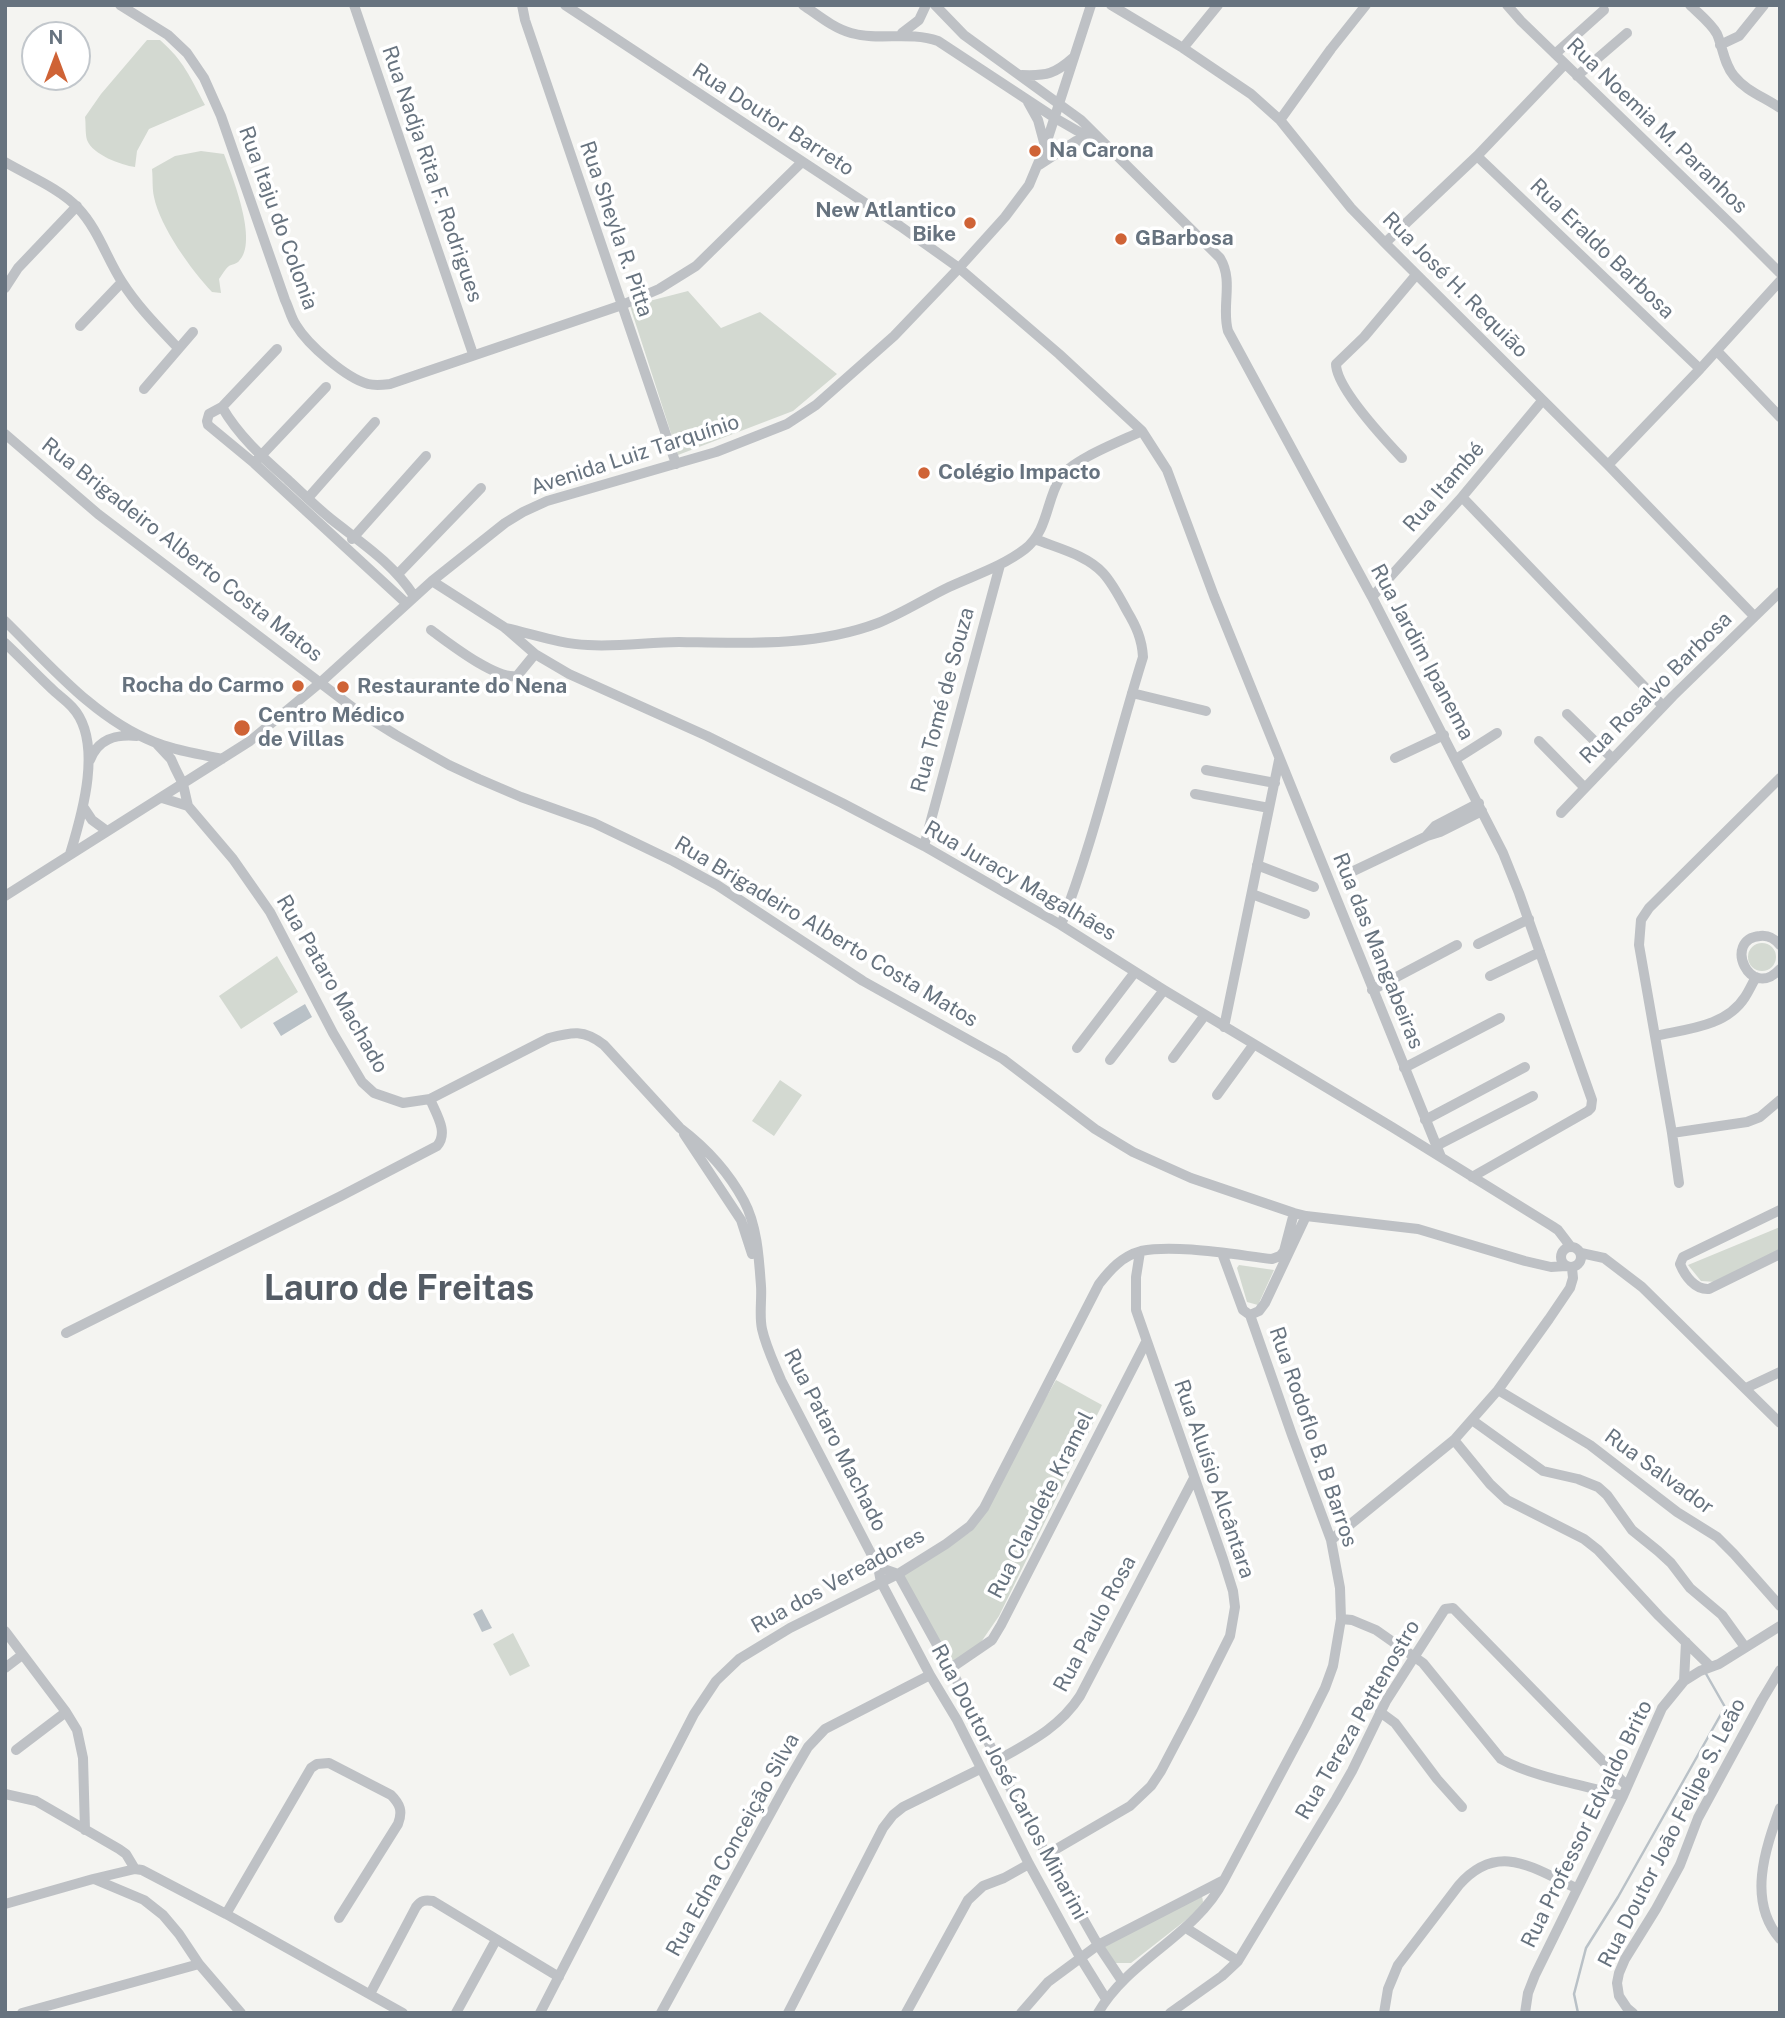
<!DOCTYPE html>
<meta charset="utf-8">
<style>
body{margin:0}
#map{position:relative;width:1785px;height:2018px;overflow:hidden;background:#f4f4f1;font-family:"Public Sans",sans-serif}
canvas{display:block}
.frame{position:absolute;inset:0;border:7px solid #67737f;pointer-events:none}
.north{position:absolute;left:21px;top:21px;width:70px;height:70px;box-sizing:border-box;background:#fff;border:2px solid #c2c7cc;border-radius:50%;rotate:0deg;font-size:19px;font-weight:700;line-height:28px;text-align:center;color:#67737f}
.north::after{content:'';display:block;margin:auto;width:24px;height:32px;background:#cf6336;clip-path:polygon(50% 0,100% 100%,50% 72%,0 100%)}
</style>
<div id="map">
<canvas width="1785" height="2018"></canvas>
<div class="frame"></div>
<div class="north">N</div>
</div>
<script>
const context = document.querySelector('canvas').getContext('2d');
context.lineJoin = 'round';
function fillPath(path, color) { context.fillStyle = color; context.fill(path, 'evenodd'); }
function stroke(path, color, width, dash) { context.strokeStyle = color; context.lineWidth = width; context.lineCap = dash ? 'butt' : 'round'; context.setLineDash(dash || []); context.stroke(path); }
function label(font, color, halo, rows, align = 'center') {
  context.font = font + ' "Public Sans",sans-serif'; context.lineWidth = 7; context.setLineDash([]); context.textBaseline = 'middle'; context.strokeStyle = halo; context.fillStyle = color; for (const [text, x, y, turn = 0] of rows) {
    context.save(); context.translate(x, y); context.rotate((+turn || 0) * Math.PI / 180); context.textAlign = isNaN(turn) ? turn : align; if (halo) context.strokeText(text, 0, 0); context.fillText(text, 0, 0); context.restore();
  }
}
const green = new Path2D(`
 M147,40H160C184,61 190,77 205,105L149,129L137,151L135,167C121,165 93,155 87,140C85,133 86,123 85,117L101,94Z
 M201,151L224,154C232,176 259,242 239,261C238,263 231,265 229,266C225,269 222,275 219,279L221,293L212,292C192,271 160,227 154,197C152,188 153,178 152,169L175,156Z
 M688,291L721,328L760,312L837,374L793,411L678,455L630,306Z
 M1748 957a14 14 0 1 1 28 0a14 14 0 1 1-28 0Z
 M277,956L298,992L241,1029L219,996Z
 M780,1080L802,1095L774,1136L752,1121Z
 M1780,1227V1251L1716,1282L1701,1281L1688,1265Z
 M1239,1265L1274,1270L1258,1305L1247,1302L1237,1268Z
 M1056,1380L1102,1405L999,1616L979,1645L952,1669L903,1576L970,1532L986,1511L1004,1471Z
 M513,1633L530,1666L510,1676L493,1644Z
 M1202,1896L1203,1902L1200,1909L1131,1963H1114L1103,1947Z`);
const water = new Path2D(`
 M305,1004L312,1017L281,1036L273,1023Z
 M482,1609L492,1628L482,1632L473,1614Z`);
const stream = new Path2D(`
 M1578,2013L1574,1994L1586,1948L1618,1897L1725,1707L1705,1672`);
const minor = new Path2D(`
 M120,5L168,35L187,53L204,78L221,116L285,300C289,308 291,318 296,325C308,345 346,378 368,384C376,386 382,385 390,384L622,305L659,289L696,266L802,162
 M354,5L473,354
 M522,5L525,20L676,464
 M565,5L900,226L959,268L1059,354L1142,431L1167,470L1214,596L1441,1157
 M803,5C818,15 833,28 851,33C879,41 909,31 938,41L1055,118L1081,133L1096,135
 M935,5L964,35L1081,120L1220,258C1234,281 1221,307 1228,331L1372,597L1503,853L1519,893L1592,1100L1591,1108L1588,1111L1472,1177
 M1111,5L1183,48L1251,94L1280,120L1351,208L1385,243L1608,465L1754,616
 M1507,5L1521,21L1736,229L1780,273
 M1690,5C1699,14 1711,23 1717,34C1723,48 1724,64 1734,76C1746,91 1764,97 1780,108
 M902,33L919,20L926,5
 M1720,45L1739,36L1764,5
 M1183,48L1218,5
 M1555,54L1604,10
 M1022,75C1047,76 1055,74 1074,57
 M1577,76L1627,33
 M1028,102L1038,120L1045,146
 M1280,120L1331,49L1366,5
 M1477,156L1700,369
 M5,162C27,175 61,189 78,208C98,229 107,259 122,282C138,307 158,327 178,348
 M1039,165L1076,141L1094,139
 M1385,243L1477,156L1565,64
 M5,288L18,268L77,206
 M80,326L122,282
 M277,349L222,407L209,414L207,421L208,425L254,463L406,603
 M1717,351L1780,417
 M144,389L193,332
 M222,407C238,435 262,457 287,479C301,492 315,506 331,519C360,542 393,563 414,596
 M5,434L98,514L356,710L396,735L449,765L479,779L521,797L594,823L673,861L717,885L863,981L1003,1059L1095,1129L1133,1152L1191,1178L1294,1213L1306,1216L1418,1229L1525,1261L1551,1267L1566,1266
 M1402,458C1385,440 1336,388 1336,364L1364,337L1416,275
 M257,460L326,387
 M1608,465L1700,369L1780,281
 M1462,497L1663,706
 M308,498L375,422
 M352,539L426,456
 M1035,539C1057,548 1087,555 1103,573C1113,584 1120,598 1127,611C1136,626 1142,639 1143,657C1115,746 1095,838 1061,925
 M398,574L481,488
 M432,581L504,627L535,654L569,674L707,736L842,803L924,846L1061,925L1164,990L1392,1127L1552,1226L1558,1230L1571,1247
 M1372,597L1462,497L1542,401
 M5,621C50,665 95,719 154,742C176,751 200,754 222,759
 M505,628C533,634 560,644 588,645C619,647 649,642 679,642C745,643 815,647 878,623C903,613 926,598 949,587C975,575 1003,566 1025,549C1048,531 1046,501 1060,478C1071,460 1121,441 1142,431
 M431,630C449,643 496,680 517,676L535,654
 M5,643C21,658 36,674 52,689C58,695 66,700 72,707C104,741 82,815 70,854
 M1132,693L1206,711
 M1567,714L1613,759
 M1539,741L1585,788
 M157,744L171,759L175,768L183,784L188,806L233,859L270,912L333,1033L362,1082L374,1093L403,1103L430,1099L549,1038C572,1032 584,1029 604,1045L680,1128C705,1147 729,1173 744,1201C757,1225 759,1258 761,1286C762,1300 759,1315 762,1329C766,1347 774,1363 781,1380L878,1567L881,1582L930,1675L957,1720L1029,1864L1080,1957L1106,1999
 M1395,758L1444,735
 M1456,759L1497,733
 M90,760C98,739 115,734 137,736
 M1206,770L1275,783
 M1195,794L1269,808
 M162,798L188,806
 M84,808L92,820L107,831
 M1561,813L1673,696L1780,592
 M1427,835L1435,826L1479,803
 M924,846L1000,565
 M1257,865L1314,887
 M1343,876L1427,836L1440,832L1482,811
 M1252,894L1305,914
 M5,896L250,741L321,682L432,581L505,523L523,512L547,501L716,452L787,424L816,405L894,336L959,268L1005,217L1029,185L1045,147L1091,5
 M1478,944L1529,919
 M1780,945C1775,939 1768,935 1760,936C1722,939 1750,1002 1780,969
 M1490,976L1540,952
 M1372,990L1457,945
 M1224,1027L1279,760
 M1655,1036C1686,1029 1726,1027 1745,997C1749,991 1752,984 1756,977
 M1077,1048L1135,972
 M1173,1058L1205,1015
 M1110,1060L1164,990
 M1404,1068L1500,1018
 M1217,1095L1254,1044
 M1425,1120L1525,1067
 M1672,1133L1747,1122L1760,1117L1780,1100
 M684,1134L741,1220L752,1254
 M1436,1146L1533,1096
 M1679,1183L1672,1133L1639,945L1641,920L1649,908L1780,778
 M1780,1210L1683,1257L1680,1264C1685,1276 1695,1290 1709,1289L1780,1254
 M1561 1257a10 10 0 1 1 20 0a10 10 0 1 1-20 0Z
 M1581,1253L1604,1258L1642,1287L1780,1423
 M1250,1315L1259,1311L1265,1303L1306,1216
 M66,1333L341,1196L437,1146C449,1132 436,1114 430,1099
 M1746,1388L1780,1372
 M1498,1390L1590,1445L1677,1512L1717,1537L1734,1554L1780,1606
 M1472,1420L1543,1471L1578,1479L1598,1487L1607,1495L1632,1530L1658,1551L1671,1563L1690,1588L1722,1615L1745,1647
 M1454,1440L1490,1484L1507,1500L1584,1539L1598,1550L1659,1616L1711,1667
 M1331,1540L1454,1440L1498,1390L1549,1319L1570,1288L1573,1278L1572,1268
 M878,1567L898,1574L973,1710L1019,1806L1098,1945L1122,1981
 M1341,1619L1352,1620L1376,1630L1423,1663L1501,1759C1532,1777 1587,1786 1623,1796
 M5,1631L66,1712L77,1730L83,1758L85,1830
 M5,1668L22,1655
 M951,1668L992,1640L1001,1625L1146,1342
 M1684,1681L1686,1642
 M1380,1712L1395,1723L1437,1779L1462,1807
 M16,1750L66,1712
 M998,1760C1030,1742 1060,1727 1080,1696L1194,1478
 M5,1794L36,1801L119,1849L126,1854L135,1869
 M1780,1808C1765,1850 1747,1901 1780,1939
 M1046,1855L1130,1806L1151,1786L1161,1771L1192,1712L1230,1636L1235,1607L1233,1591L1223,1559L1136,1310V1277L1140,1252
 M94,1879L144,1900L163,1915L179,1934L199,1964L241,2013
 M5,1904L93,1879L135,1869L142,1870L226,1914L403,2013
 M226,1914L311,1768L317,1764L329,1763L391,1795C400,1804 403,1811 398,1824L339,1918
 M1186,1928L1238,1961
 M370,1994L416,1907C421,1900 425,1900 433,1901L559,1977
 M22,2013L199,1964
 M456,2013L496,1940
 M540,2013L694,1714L716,1681L739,1659L790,1628L898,1574L946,1544L970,1526L984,1508L1099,1284C1110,1270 1122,1256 1141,1251C1176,1244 1236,1255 1272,1259L1280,1256L1284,1251L1294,1213
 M661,2013L787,1783L808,1747L825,1729L930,1675
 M788,2013L883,1828L893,1815L903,1807L980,1769
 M906,2013L968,1900L983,1886L1004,1878L1029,1864
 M1021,2013L1048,1982L1098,1945L1224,1880L1306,1726L1325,1688L1333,1666L1341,1619L1340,1588L1331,1540L1292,1435L1250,1315L1243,1310L1222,1253
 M1098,2013C1129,1959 1195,1936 1224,1880
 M1170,2013L1222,1976L1238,1961L1336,1799L1352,1771L1386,1701L1445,1609L1453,1608L1627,1786
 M1384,2013L1388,1989L1398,1965L1459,1885C1498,1841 1533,1868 1576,1888
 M1525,2013L1528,1993L1535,1975L1623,1796L1662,1708L1684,1681L1700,1671L1719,1664L1780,1626
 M1633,2013L1627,2008L1619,1996L1617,1983L1619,1973L1625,1959L1656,1909L1680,1865L1698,1818L1762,1700L1780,1670`);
const markers = [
 [1035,151,7,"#cf6336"],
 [970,223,7,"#cf6336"],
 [1121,239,7,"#cf6336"],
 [924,473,7,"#cf6336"],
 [298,686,7,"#cf6336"],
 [343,687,7,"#cf6336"],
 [242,728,9,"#cf6336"]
];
const streetNames = [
 ["Rua Doutor Barreto",773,120,33],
 ["Rua Noemia M. Paranhos",1657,126,44],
 ["Rua Nadja Rita F. Rodrigues",432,174,71],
 ["Rua Itaju do Colonia",278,218,70],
 ["Rua Sheyla R. Pitta",616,229,71],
 ["Rua Eraldo Barbosa",1602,249,44],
 ["Rua José H. Requião",1455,285,45],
 ["Avenida Luiz Tarquínio",635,455,-18],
 ["Rua Itambé",1444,487,-49],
 ["Rua Brigadeiro Alberto Costa Matos",182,550,38],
 ["Rua Jardim Ipanema",1422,652,62],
 ["Rua Rosalvo Barbosa",1656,688,-45],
 ["Rua Tomé de Souza",943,700,-75],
 ["Rua Juracy Magalhães",1020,881,30],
 ["Rua Brigadeiro Alberto Costa Matos",826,932,31],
 ["Rua das Mangabeiras",1378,951,68],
 ["Rua Pataro Machado",332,984,60],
 ["Rua Rodoflo B. B Barros",1313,1437,71],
 ["Rua Pataro Machado",835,1440,63],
 ["Rua Salvador",1659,1472,36],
 ["Rua Aluísio Alcântara",1214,1479,71],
 ["Rua Claudete Kramel",1041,1505,-63],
 ["Rua dos Vereadores",838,1581,-29],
 ["Rua Paulo Rosa",1095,1624,-62],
 ["Rua Tereza Pettenostro",1358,1720,-60],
 ["Rua Doutor José Carlos Minarini",1009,1782,62],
 ["Rua Professor Edvaldo Brito",1587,1824,-64],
 ["Rua Doutor João Felipe S. Leão",1672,1833,-63],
 ["Rua Edna Conceição Silva",733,1845,-61]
];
const poiNames = [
 ["Na Carona",1049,151],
 ["New Atlantico",956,211,"right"],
 ["Bike",956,235,"right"],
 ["GBarbosa",1135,239],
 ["Colégio Impacto",938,473],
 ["Rocha do Carmo",284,686,"right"],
 ["Restaurante do Nena",357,687],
 ["Centro Médico",258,716],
 ["de Villas",258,740]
];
const townNames = [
 ["Lauro de Freitas",399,1289]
];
fillPath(green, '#d3d9d1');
fillPath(water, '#b9c1c7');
stroke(stream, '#b9c1c7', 2.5);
stroke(minor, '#bec1c5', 10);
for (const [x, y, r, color] of markers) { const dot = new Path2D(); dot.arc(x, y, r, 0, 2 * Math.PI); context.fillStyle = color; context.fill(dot); stroke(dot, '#fff', 2.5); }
label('21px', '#67737f', '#fff', streetNames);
label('bold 21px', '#67737f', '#fff', poiNames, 'left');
label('bold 35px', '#545c65', '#fff', townNames);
</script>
